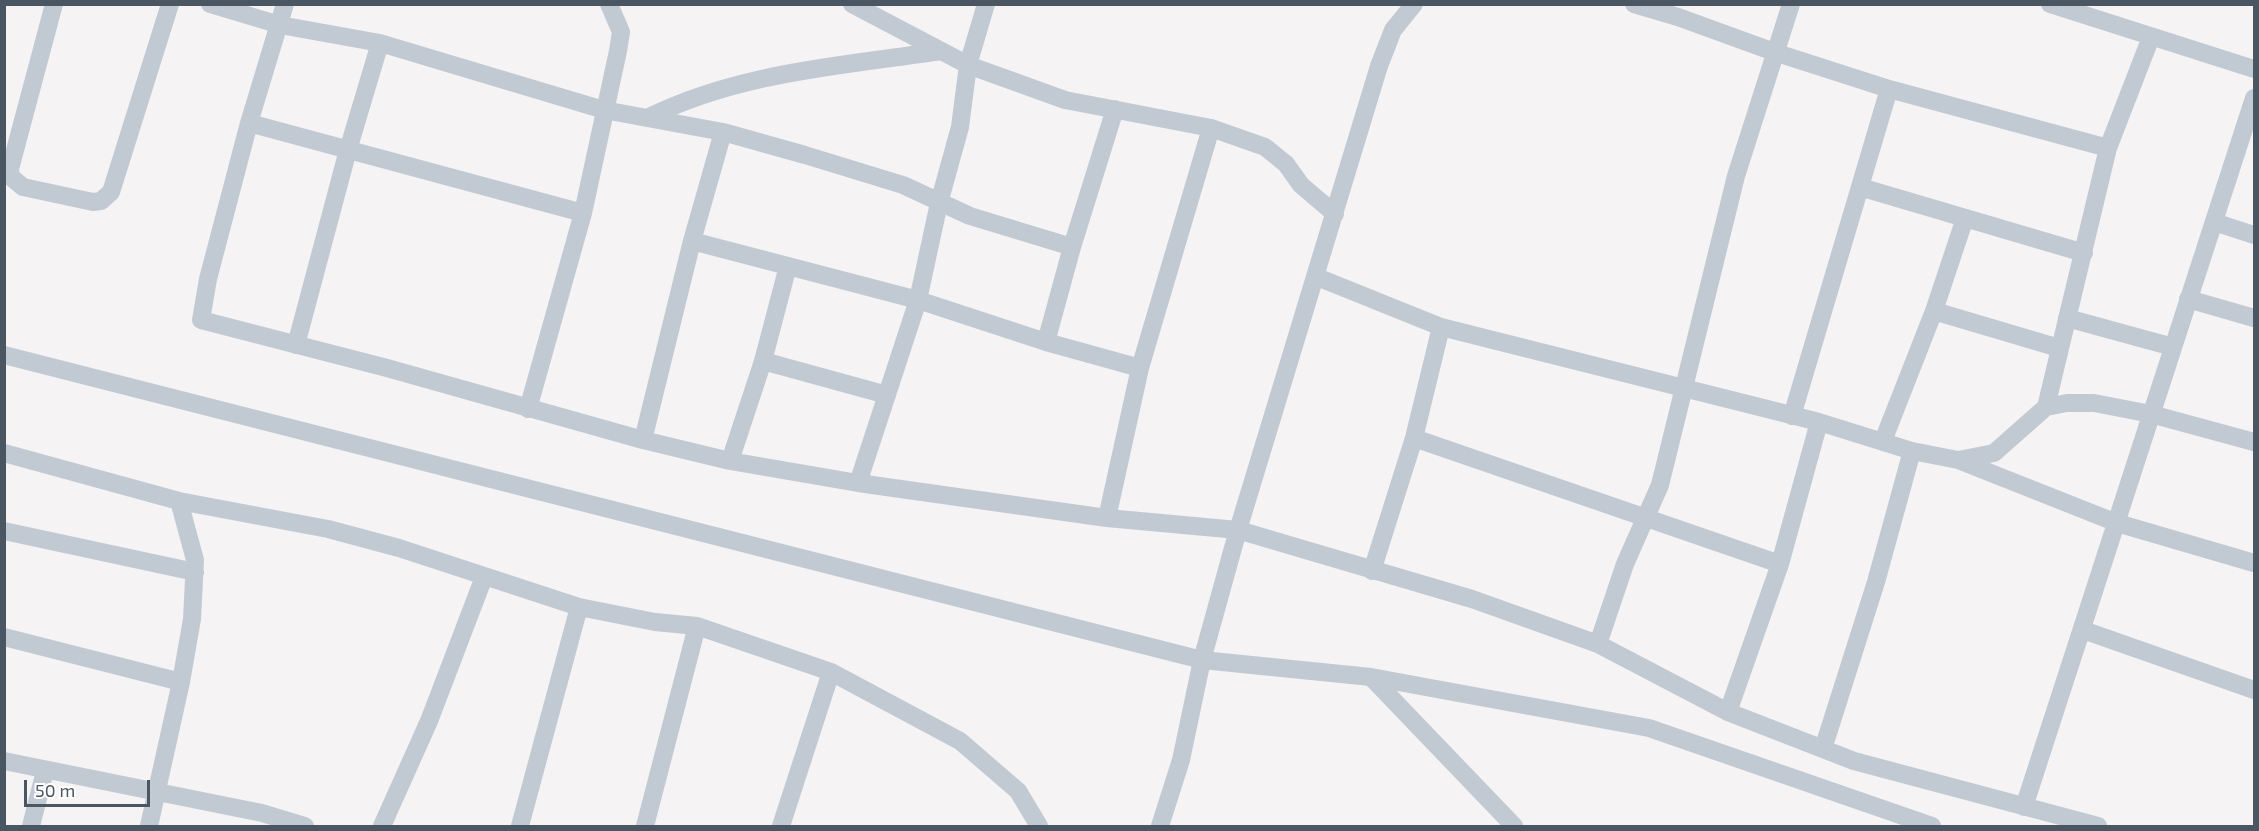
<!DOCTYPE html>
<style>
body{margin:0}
#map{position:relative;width:2259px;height:831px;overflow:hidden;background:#f5f3f3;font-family:"Exo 2",sans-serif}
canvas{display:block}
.frame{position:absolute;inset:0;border:6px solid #4a5661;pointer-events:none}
.scale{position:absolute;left:24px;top:780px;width:126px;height:27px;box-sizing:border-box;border:3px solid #4a5661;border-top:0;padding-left:8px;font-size:18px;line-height:21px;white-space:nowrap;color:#4a5661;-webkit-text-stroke:4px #fff;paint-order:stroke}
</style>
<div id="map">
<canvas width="2259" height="831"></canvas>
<div class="frame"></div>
<div class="scale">50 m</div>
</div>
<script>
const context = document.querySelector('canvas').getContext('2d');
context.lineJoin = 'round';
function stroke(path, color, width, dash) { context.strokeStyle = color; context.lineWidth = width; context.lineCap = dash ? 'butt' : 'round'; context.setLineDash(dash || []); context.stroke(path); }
const minor = new Path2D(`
 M54,4L10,169L11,177L23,187L93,202L101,201L111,192L170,4
 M210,4L280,25L380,43L604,110L723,132L805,155L903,185L970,216L1072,247
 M285,4L249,123L208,279L201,320L387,368L643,440L730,461L858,483L1107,518L1238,530L1472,599L1598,644L1728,712L1854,761L2098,826
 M852,4L968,65L1065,100L1211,128L1265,147L1286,164L1301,185L1335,214
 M1634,4L1678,17L1777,53
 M2050,4L2254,69
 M1777,53L1889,89L2108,148
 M647,118C739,72 842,66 941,51
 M249,123L583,213
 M1860,187L2084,253
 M2214,222L2254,235
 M692,241L918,300L1046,342L1140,368
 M1317,277L1441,327L1819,422L1912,451L1958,460L1994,453L2046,407L2067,403H2094L2151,414L2254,442
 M2188,299L2254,318
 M1934,311L2059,348
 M2067,318L2173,347
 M1046,342L1072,247L1115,109
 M296,345L348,150L380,43
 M4,355L1202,660L1371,677L1649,728L1932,826
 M763,361L887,395
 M2046,407L2108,148L2151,37
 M528,409L583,213L618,51L621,32L609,4
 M1792,416L1889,89
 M1414,438L1780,564
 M643,440L692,241L723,132
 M1883,441L1934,311L1965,218
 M4,453L179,501L328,529L399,548L579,607L655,622L697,626L831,672L960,741L1018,791L1039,826
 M1958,460L2117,523L2254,563
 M730,461L763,361L788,266
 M858,483L918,300L939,203L960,127L968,65L986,4
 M1107,518L1140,368L1211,128
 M4,531L195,572
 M1372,571L1414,438L1441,327
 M2083,630L2254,690
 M4,637L181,682
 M1598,644L1625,564L1660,485L1736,176L1791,4
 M1371,677L1514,826
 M1728,712L1780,564L1819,422
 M1823,749L1876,582L1912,451
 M4,761L262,813L305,826
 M2024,807L2254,98
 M31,826L45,771
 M149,826L181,682L192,619L195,560L179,501
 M382,826L429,721L484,577
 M520,826L579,607
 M645,826L697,626
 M781,826L831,672
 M1160,826L1181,760L1202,660L1238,530L1379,66L1393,30L1414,4`);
stroke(minor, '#c1cad2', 18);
</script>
